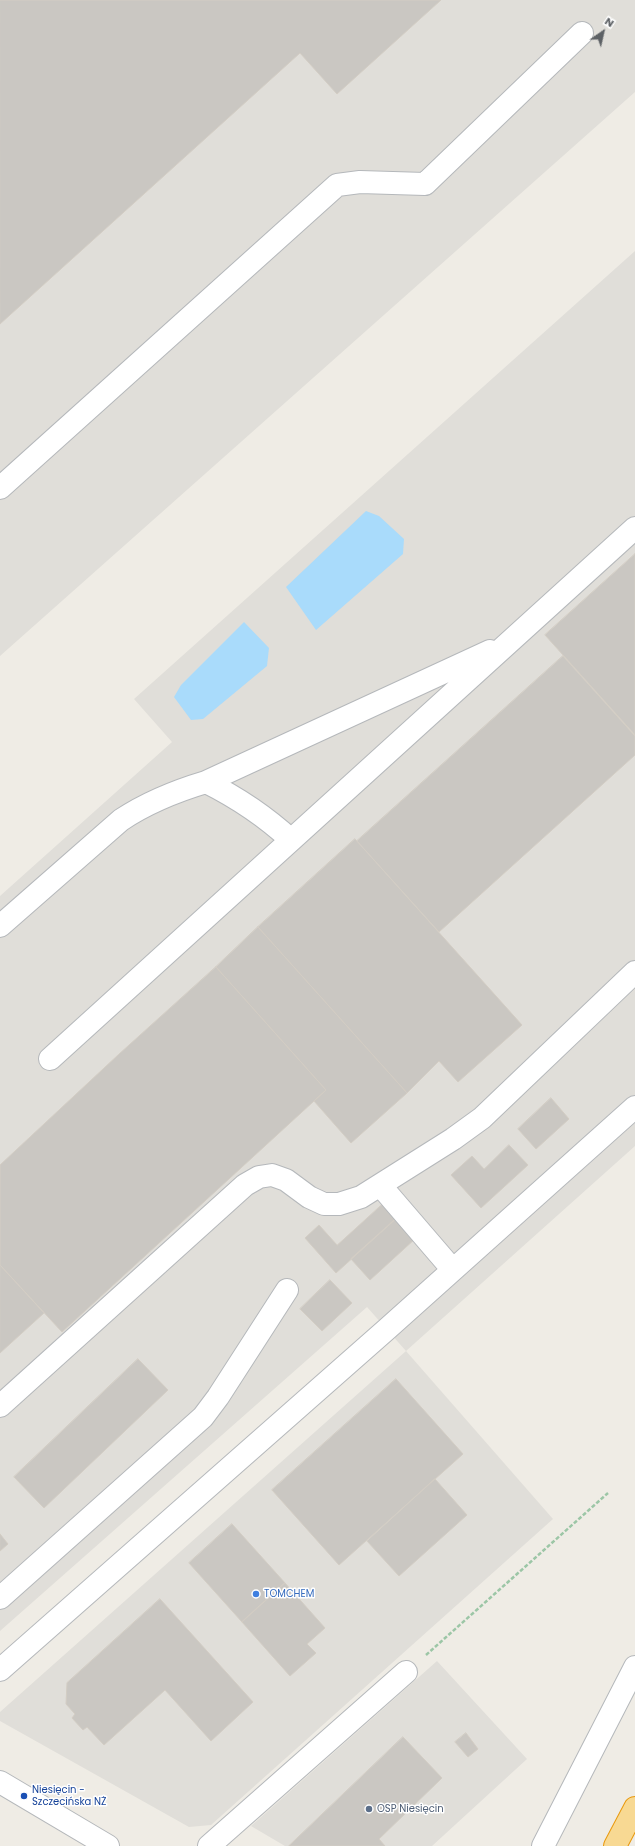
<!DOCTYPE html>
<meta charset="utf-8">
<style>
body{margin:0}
#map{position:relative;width:635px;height:1846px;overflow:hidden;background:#efece5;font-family:Poppins,sans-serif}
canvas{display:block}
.north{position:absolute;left:583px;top:12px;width:40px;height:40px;-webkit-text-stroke:3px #fff;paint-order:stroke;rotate:34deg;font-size:11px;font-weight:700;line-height:16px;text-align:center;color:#5d6165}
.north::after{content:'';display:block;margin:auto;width:14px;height:18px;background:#5d6165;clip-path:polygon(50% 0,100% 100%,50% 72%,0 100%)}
</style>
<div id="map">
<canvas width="635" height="1846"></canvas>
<div class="north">N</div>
</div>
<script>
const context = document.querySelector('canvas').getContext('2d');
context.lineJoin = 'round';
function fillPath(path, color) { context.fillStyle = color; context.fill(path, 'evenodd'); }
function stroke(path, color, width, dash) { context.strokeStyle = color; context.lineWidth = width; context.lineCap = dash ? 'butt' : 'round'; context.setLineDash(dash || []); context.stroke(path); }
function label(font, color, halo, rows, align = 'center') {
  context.font = font + ' Poppins,sans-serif'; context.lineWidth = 3; context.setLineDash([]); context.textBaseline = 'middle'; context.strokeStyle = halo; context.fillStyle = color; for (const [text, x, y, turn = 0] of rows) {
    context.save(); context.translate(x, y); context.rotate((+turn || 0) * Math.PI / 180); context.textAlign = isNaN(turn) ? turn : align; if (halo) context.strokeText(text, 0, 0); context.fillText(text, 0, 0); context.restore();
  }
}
const industrial = new Path2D(`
 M0,0H635V92L0,656Z
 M635,251V1146L406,1351L553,1519L211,1825L189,1827L0,1721V1712L406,1351L367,1307L0,1631V896L172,742L134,699Z
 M437,1661L527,1759L432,1846H285L251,1826Z`);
const water = new Path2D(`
 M366,511L379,516L404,539L403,554L316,630L286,587Z
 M244,622L269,648L267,666L203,719L191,720L174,697L181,685Z`);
const building = new Path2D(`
 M0,0H441L337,94L300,53L0,324Z
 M635,554V735L545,635Z
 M563,656L635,736V755L439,932L357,841Z
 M355,839L522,1025L458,1082L439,1061L407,1093L258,927Z
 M258,927L407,1093L351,1143L314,1101L326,1090L216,967Z
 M216,967L326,1090L62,1332L0,1265V1165L118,1055Z
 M551,1098L569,1119L536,1149L518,1129Z
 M509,1145L528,1165L481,1208L451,1175L472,1156L484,1169Z
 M384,1203L398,1217L336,1273L305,1238L319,1225L337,1245Z
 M398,1217L416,1238L370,1280L351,1259Z
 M0,1265L44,1313L0,1353Z
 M330,1280L352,1303L322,1331L300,1309Z
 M138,1359L168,1390L44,1508L14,1477Z
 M396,1379L463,1454L339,1565L272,1490Z
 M435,1479L467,1515L399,1576L367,1541Z
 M232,1524L285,1583L242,1622L189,1563Z
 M0,1534L8,1544L0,1551Z
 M285,1583L325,1628L307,1644L316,1653L290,1676L242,1622Z
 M160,1599L253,1702L211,1741L165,1690L104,1745L87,1727L83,1730L72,1718L75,1714L66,1704L67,1683Z
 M466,1733L478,1749L468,1757L455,1742Z
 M403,1737L442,1778L379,1839L385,1846H289Z`);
const path = new Path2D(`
 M426,1655L608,1493`);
const minor = new Path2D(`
 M0,488L337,185L360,182L425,184L582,33
 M206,782L490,651
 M0,926L121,820C148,802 176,791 206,782C238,798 265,816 291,840
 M50,1059L635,528
 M380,1185L453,1270
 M0,1406L245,1185L259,1177L272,1175L286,1180L309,1197L324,1204H339L361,1197L453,1139L482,1118L635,972
 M0,1598L203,1417L218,1397L287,1290
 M0,1670L387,1329L635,1107
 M0,1782L108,1846
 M209,1846L406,1672
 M543,1846L635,1667`);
const highway = new Path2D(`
 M615,1846L635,1808`);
const markers = [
 [256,1594,4,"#3f7fe0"],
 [24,1796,4,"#1a4fb4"],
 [369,1809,4,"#5c6f8a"]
];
const shopNames = [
 ["TOMCHEM",264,1594]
];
const transitNames = [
 ["Niesięcin -",32,1790],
 ["Szczecińska NŻ",32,1802]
];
const serviceNames = [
 ["OSP Niesięcin",377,1809]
];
fillPath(industrial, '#e0ded9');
fillPath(water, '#a9dbfb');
fillPath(building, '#cac7c2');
stroke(building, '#d3cdc4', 1);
stroke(minor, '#b5b8bb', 24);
stroke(highway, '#e9980b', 24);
stroke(path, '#9cc6a6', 2.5, [4, 2]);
stroke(minor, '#fff', 22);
stroke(highway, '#f8d993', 22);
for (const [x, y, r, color] of markers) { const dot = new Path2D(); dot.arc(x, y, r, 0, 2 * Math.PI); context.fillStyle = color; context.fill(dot); stroke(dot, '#fff', 1.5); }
label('10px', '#366cbe', '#fff', shopNames, 'left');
label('10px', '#164399', '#fff', transitNames, 'left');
label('10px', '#4e5e75', '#fff', serviceNames, 'left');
</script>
